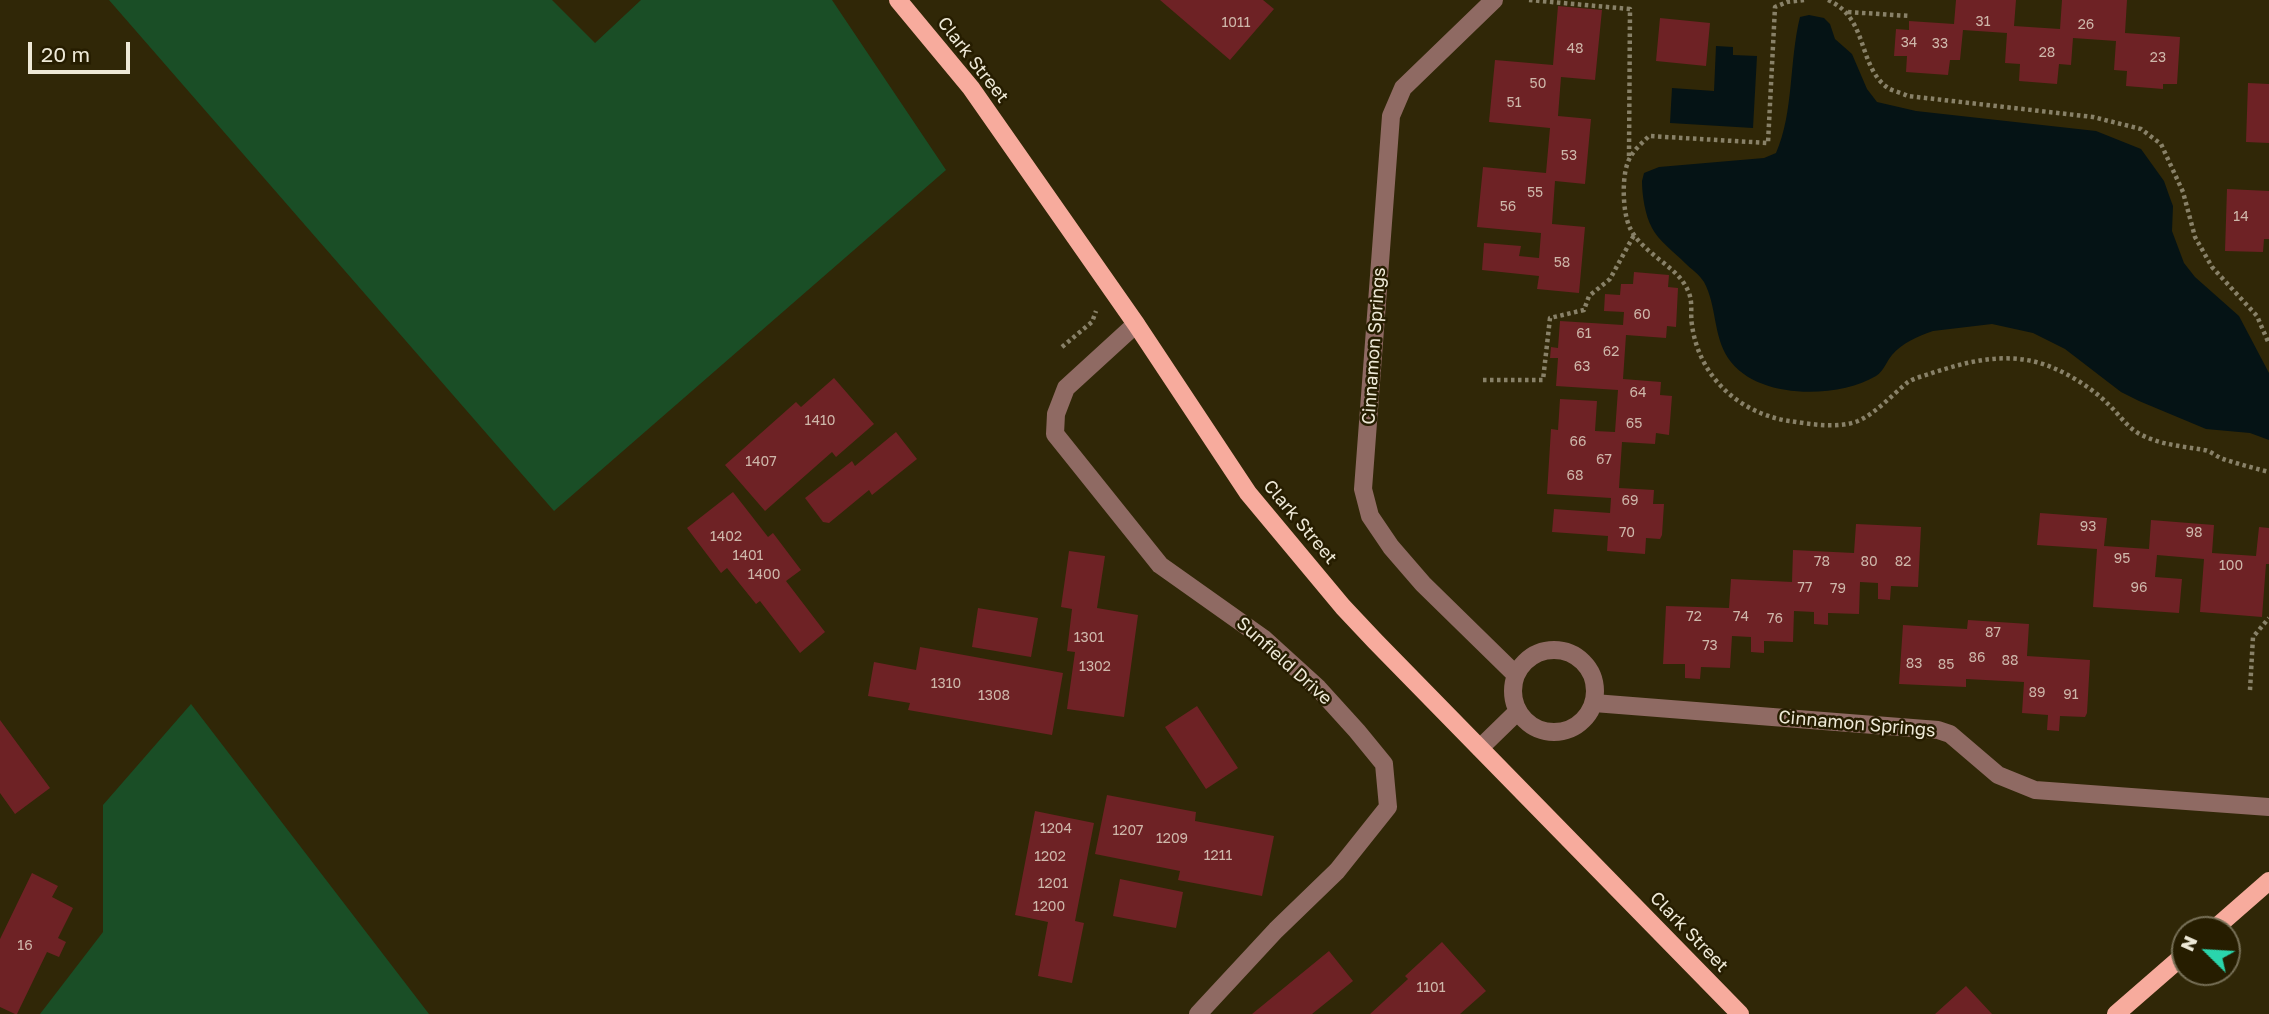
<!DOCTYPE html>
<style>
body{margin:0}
#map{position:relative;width:2269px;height:1014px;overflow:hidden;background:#302707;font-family:"Golos Text",sans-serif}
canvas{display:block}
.north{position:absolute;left:2171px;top:916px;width:70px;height:70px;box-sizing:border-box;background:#261d00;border:2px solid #766f56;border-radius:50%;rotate:294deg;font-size:19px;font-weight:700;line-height:28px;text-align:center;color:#eee9d7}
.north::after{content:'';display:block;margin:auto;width:24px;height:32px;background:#2ad5ac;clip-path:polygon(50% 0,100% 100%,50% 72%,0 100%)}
.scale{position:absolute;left:28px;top:42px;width:102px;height:32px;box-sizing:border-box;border:4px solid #eee9d7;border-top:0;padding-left:9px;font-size:21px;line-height:24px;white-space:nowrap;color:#eee9d7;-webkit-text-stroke:5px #261d00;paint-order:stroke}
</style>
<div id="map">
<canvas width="2269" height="1014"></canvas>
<div class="north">N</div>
<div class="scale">20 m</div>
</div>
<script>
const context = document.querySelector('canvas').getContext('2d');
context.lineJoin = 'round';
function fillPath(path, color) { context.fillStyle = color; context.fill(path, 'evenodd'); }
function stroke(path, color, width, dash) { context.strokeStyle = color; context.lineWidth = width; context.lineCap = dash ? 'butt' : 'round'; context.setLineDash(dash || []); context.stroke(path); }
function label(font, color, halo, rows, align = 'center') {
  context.font = font + ' "Golos Text",sans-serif'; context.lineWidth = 5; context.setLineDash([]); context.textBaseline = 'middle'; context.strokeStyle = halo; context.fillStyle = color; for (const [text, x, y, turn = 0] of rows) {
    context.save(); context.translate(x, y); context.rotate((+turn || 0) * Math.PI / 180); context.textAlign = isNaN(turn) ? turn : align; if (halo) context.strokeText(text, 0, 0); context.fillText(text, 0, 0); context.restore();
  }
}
const green = new Path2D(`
 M109,0H552L595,43L641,0H832L946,170L554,511Z
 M191,704L429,1014H40L103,932V805Z`);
const water = new Path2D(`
 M1809,15L1824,18L1830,24L1835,39L1852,54L1867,89L1877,102L1916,111L2096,131L2141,149L2164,181L2170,198L2173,206L2172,231L2184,263L2195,277L2239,316L2269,373V440L2250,433L2206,429L2139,401L2121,392L2065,349L2033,333L1992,324L1933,331C1918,336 1902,343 1892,355C1886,362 1884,371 1876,376C1837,399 1756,400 1728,358C1713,335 1717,306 1704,282C1699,274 1691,269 1685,263C1675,253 1658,240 1652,228C1645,215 1642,195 1642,181L1644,173L1659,167L1764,158L1776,153C1794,112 1789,61 1800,17Z
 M1716,46L1733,47V55L1757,56L1753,128L1670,123L1672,88L1714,91Z`);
const building = new Path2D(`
 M1160,0H1263L1274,9L1230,60Z
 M1956,0H2016L2014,26L2060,29L2062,0H2127L2125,33L2180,37L2177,84H2163V89L2126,86L2127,71L2114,70L2116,41L2073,38L2071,65L2059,64L2057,84L2019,81L2020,64L2005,63L2007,33L1963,30L1960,60H1950L1948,75L1906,72L1907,56H1894L1896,29L1909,30V21L1954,24Z
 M1558,6L1602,10L1595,80L1561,77L1558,116L1591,119L1585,184L1555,181L1552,224L1585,227L1579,293L1537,289L1539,276L1482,270L1484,243L1521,246L1519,256L1539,258L1541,233L1477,227L1483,167L1546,173L1550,128L1489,122L1495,60L1553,65Z
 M1660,18L1710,23L1706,66L1656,61Z
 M2248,83L2269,84V143L2246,142Z
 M2227,189L2269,191V239H2264L2263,252L2225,251Z
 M1634,272L1669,275L1668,287L1678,288L1676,327L1667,326L1666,338L1626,335L1623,379L1661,382L1660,395L1672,396L1669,435L1656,433L1655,444L1622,442L1619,488L1654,490L1653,504H1664L1662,535L1660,539L1646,538L1645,554L1607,551L1608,536L1552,532L1554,509L1610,513L1611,498L1547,494L1551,429L1558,430L1560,399L1597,401L1595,431L1615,432L1618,390L1556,386L1558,358H1550L1551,347L1558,348L1560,321L1623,325L1624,312L1604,311L1605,294L1620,295L1621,284H1633Z
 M834,378L874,424L836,457L832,452L765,511L725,465L796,402L801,407Z
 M896,432L917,459L872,495L869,490L829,523L823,522L805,498L852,461L855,466Z
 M733,492L768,537L773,533L801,570L786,581L825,632L800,653L760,601L756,604L727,568L721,573L687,528Z
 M2040,513L2107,518L2104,546L2149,549L2151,520L2214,525L2212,553L2256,556L2259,527L2269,528V564H2266L2262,617L2200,612L2204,559L2157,555L2155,577L2182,579L2179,613L2093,607L2097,549L2037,545Z
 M1856,524L1921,527L1918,587L1891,586L1890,600L1878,599V583L1860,582L1859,614L1828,613V625L1814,624V612L1794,611L1793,642L1764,641V653L1751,652V637L1732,636L1730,668L1701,667L1700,679L1685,678V664H1663L1666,606L1729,608L1731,579L1792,582L1793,550L1854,553Z
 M1069,551L1105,556L1097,608L1138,615L1124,717L1067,709L1075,652L1067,651L1072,609L1061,607Z
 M978,608L1038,618L1031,657L972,647Z
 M1968,620L2029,624L2027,656L2090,660L2087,713L2085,717L2060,716L2059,731L2047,730L2048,715L2022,713L2024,682L1966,679V687L1899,684L1903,625L1967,629Z
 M920,647L1063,673L1052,735L908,710L910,703L868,696L874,662L916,670Z
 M1197,706L1238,768L1206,789L1165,727Z
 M0,720L50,788L15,814L0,793Z
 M1107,795L1196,812L1195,821L1274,836L1262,896L1178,880L1180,871L1095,854Z
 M1035,811L1094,823L1075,921L1084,923L1072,983L1038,976L1048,922L1015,915Z
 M32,873L58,886L52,897L73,908L58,938L66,942L59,957L47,952L17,1014H15L0,1007V939Z
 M1120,879L1183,892L1176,928L1113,916Z
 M1442,942L1486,991L1460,1014H1370L1408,979L1405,976Z
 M1329,951L1353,981L1312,1014H1252Z
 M1966,986L1992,1014H1935Z`);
const path = new Path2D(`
 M1529,0L1630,9L1629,156
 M1804,0L1787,2L1775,7L1768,143L1649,136C1643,142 1635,149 1631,156C1621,170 1622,212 1630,228C1633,235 1640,243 1646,248C1661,263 1681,272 1689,293C1693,304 1690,314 1692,325C1699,377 1739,413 1789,421C1810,424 1838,429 1858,421C1876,413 1892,395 1908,382C1914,378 1924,376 1932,373C1966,362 2000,353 2036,362C2060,368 2090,386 2108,404C2119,414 2125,425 2138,433C2159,445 2182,446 2204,450C2211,451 2217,457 2223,459C2238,464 2254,468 2269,472
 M1828,0C1869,18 1857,66 1888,88C1893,91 1902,93 1908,96L2093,117L2141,129L2161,144L2183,192L2195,237L2212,267L2257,316L2269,344
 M1848,12L1910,16
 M1062,347L1092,322L1096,311
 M1483,380H1543L1550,318L1584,310L1589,296L1610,279L1634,235
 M2250,690L2253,637L2269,618`);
const minor = new Path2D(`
 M1494,0L1403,88L1391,116L1363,489L1370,516L1391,547L1423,584L1516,675
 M1136,324L1066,388L1056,414L1055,434L1160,565L1263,638L1318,688L1357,731L1384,764L1388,807L1337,871L1276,930L1198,1014
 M1513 691a41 41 0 1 1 82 0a41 41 0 1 1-82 0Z
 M1594,703L1938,730L1950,734L1998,775L2035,790L2269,807
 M1480,748L1518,711`);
const major = new Path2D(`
 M898,0L971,88L1136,324L1248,493L1343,607L1375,641L1740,1014
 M2213,930L2269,881
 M2116,1014L2185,954`);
const numberNames = [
 ["31",1983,22],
 ["1011",1236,23],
 ["26",2086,25],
 ["34",1909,43],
 ["33",1940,44],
 ["48",1575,49],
 ["28",2047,53],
 ["23",2158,58],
 ["50",1538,84],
 ["51",1514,103],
 ["53",1569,156],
 ["55",1535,193],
 ["56",1508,207],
 ["14",2241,217],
 ["58",1562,263],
 ["60",1642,315],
 ["61",1584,334],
 ["62",1611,352],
 ["63",1582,367],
 ["64",1638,393],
 ["1410",820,421],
 ["65",1634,424],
 ["66",1578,442],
 ["67",1604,460],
 ["1407",761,462],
 ["68",1575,476],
 ["69",1630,501],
 ["93",2088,527],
 ["70",1627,533],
 ["98",2194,533],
 ["1402",726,537],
 ["1401",748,556],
 ["95",2122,559],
 ["78",1822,562],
 ["80",1869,562],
 ["82",1903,562],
 ["100",2231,566],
 ["1400",764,575],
 ["77",1805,588],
 ["96",2139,588],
 ["79",1838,589],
 ["72",1694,617],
 ["74",1741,617],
 ["76",1775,619],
 ["87",1993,633],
 ["1301",1089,638],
 ["73",1710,646],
 ["86",1977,658],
 ["88",2010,661],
 ["83",1914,664],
 ["85",1946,665],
 ["1302",1095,667],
 ["1310",946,684],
 ["89",2037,693],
 ["91",2071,695],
 ["1308",994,696],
 ["1204",1056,829],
 ["1207",1128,831],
 ["1209",1172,839],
 ["1211",1218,856],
 ["1202",1050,857],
 ["1201",1053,884],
 ["1200",1049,907],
 ["16",25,946],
 ["1101",1431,988]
];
const streetNames = [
 ["Clark Street",973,60,52],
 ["Cinnamon Springs",1374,346,-86],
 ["Clark Street",1300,522,50],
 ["Sunfield Drive",1284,661,42],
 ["Cinnamon Springs",1857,724,5],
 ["Clark Street",1689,932,46]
];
fillPath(green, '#1a4e26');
fillPath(water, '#051315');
fillPath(building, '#6e2225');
stroke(path, '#888168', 4.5, [3.5, 3.5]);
stroke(minor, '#8f6a63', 18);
stroke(major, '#f7ab9d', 18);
label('14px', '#ceb7aa', null, numberNames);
label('18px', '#eee9d7', '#261d00', streetNames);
</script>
